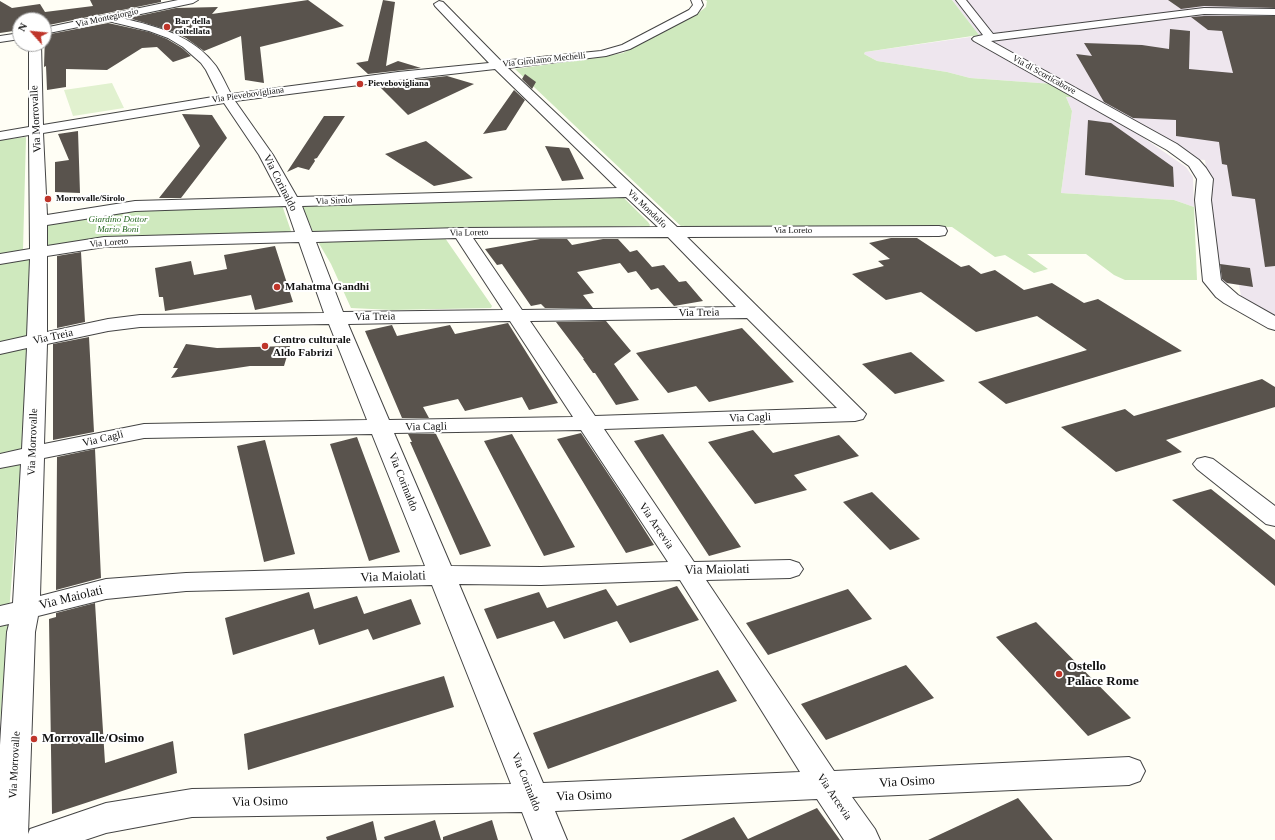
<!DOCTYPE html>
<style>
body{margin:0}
#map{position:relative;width:1275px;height:840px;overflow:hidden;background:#fffef5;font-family:Georgia,serif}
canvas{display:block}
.north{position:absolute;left:12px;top:12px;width:40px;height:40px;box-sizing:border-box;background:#fff;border:1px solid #a0a0a0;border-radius:50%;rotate:297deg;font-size:11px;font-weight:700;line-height:16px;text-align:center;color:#111}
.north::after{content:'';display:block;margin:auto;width:14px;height:18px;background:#bf352a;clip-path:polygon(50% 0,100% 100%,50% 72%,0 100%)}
</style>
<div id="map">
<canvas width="1275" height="840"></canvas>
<div class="north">N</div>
</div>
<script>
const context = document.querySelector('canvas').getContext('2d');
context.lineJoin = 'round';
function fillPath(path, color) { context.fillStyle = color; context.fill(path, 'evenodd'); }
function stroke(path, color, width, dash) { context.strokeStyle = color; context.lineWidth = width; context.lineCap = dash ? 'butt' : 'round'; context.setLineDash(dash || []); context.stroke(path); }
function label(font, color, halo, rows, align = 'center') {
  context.font = font + ' Georgia,serif'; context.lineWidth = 4; context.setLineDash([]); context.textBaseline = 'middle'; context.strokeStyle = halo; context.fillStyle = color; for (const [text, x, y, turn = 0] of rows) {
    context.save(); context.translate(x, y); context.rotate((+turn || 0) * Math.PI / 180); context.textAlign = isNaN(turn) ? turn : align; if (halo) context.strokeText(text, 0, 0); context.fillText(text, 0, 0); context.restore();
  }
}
const industrial = new Path2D(`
 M952,0H1275V10H1195L1002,34L996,33L979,35Z
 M1199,13H1275V320L1242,301L1239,285L1221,282L1205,160L1193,159L988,40L1137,21L1144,22Z
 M970,37L1053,84L970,78L947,72L877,61L864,54L865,52Z
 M1066,97H1075L1125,125L1186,167L1193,177L1194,207L1174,200L1061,193L1072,111Z`);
const green = new Path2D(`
 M705,0H952L979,35L865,52L864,54L877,61L947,72L970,78L1053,84L1075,97H1066L1072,111L1061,193L1174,200L1194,207L1197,280H1125L1114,275L1086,254H1027L1048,269L1034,273L1005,255L995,257L952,227L684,229L515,69L595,58L623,53L697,14L706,7L707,1Z
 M26,137L23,250L0,254V140Z
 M621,195L648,222L650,225L649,227L641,228L640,226L583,227L582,229H574V227L314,234L302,206Z
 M282,205L292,234L47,249L48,223L129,208Z
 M324,238H445L492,306L491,308L392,310L351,308L331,264L317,240Z
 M38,253L0,723V261Z`);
const pitch = new Path2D(`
 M112,83L124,108L73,116L64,90Z`);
const building = new Path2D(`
 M90,0H161V2L44,26V20H20V30L0,33V1L12,8L40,4L45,12L93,6Z
 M308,0L344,26L260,47L264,83L245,80L241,36L204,51L186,38L174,32L129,18L176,8L218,7L212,14Z
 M383,0L395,2L386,66L398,61L421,68L368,74L356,63L368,61Z
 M1168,0H1275V8L1204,6L1181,9Z
 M1204,16H1275V266L1265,267L1255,199L1232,196L1227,165L1222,164L1219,142L1176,136V120L1133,118L1104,102L1076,54L1092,56L1084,43L1142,45L1169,49L1170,29L1190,31L1189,69L1233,73L1222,31L1208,30L1191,17Z
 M108,23L149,32L167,39L182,48L191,56L173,62L157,47L142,48L107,70L66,69V87L47,90L46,66L44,67L45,35Z
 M525,74L536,82L532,89L522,79Z
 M447,76L474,84L408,115L377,84Z
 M514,90L525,100L506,130L483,134Z
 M182,114L212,115L227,138L181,198H159L200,146Z
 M324,116H345L317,158L314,159L315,161L309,170L298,167L287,172Z
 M1088,120L1111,123L1173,167L1174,187L1085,175Z
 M78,131L80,193L55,192V162L69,160L58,134Z
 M426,141L473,178L434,186L385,154Z
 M545,146L569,148L584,179L562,181Z
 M891,238H917L961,267L969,265L981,274L995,270L1024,290L1052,283L1084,303L1098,299L1182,351L1006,404L978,382L1087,350L1037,316L976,332L921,292L886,300L852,274L884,266L878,261L890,259L869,243Z
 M540,239H567L572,245L603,239H618L630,252L637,250L652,267L664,265L679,282L686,281L703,301L674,306L658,288L651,290L636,271L628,273L620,263L577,272L594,293L583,295L593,308H545L541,304L531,306L502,264L497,265L485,249Z
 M275,246L293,302L255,310L251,295L165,311L163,297H159L155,268L191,261L194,275L227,269L224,255Z
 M81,252L85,322L57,328V256Z
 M1220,264L1250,268L1253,287L1227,283L1222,279Z
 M606,321L631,351L614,364L639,400L616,405L595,373H593L583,359H584L556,322Z
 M508,323L558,403L529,410L522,397L465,411L458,399L423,407L429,418H402L365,331L392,325L397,336L450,325L455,334Z
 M742,328L794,382L709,402L696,386L668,393L636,353Z
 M89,337L94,432L53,440V344Z
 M186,344L217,348L290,346L284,366H250L171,378L178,368H173Z
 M911,352L945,381L895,394L862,364Z
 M1262,379L1275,387V407L1166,440L1182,452L1116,472L1061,427L1125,409L1134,416Z
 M753,430L773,453L839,435L859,456L794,475L807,490L755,504L708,442Z
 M581,433L626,501L654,545L626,553L557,439Z
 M408,434H436L491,546L460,555L410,442H412Z
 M512,434L575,547L544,556L484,441Z
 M663,434L674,450L741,547L709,556L634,441Z
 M357,437L400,552L369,561L330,444Z
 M265,440L295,554L264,562L237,446Z
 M95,449L101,578L56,590L57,457Z
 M1211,489L1275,540V586L1172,500Z
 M872,492L920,539L890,550L843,502Z
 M677,586L699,620L630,643L617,621L564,639L554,621L497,639L484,609L539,592L547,608L606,589L617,606Z
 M848,589L872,619L768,655L746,623Z
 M309,592L314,609L357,596L364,614L411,599L421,624L373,640L368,629L319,645L314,629L233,655L225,618Z
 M95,603L105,763L173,741L177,773L52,814L49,619L56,617V613Z
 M1036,622L1131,718L1088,736L996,637Z
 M906,665L934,698L826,740L801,704Z
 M718,670L737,701L548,769L533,733Z
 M444,676L454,707L248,770L244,734Z
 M1018,798L1053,840H928Z
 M817,808L840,840H681L734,817L748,839Z
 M435,820L441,840H385L384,837Z
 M492,820L498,840H443V837Z
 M373,821L377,840H327L326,837Z`);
const minor = new Path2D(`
 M178,0H198L193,3L122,18C158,27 193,35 216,66C222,75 226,85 231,94L398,72L489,63L435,6L434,4L439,1L443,2L501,61L601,51L622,45L689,10L693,5L691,0H701L703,5L697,14L630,49L606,56L508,68L677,227L939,226L945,227L947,231L945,235L939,236L687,237L866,414L863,419L855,421L604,429L694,562L790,560L799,563L803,569L799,575L790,578L706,580L834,771L1129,757L1140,761L1145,771L1140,781L1129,785L852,797L875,829L880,840H844L817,799L555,811L567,840H533L522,812L192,817L106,833L85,840H0V745L7,632L9,624L0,626V606L13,603L21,464L0,468V454L22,449L27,348L0,354V342L27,336L30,259L0,264V254L30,249L29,135L0,140V132L29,127V44H41L43,125L219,96L206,70L201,63L183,47L168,38L149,31L108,21L44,34V28ZM495,69L617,188L297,197L273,155L235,101L398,80ZM224,103L259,155L281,197L135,201L47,215L43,133ZM626,197L658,227L461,228L312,232L302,206ZM286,206L295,232L104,237L47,246V225L135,211ZM668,237L736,307L522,310L473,238ZM456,238L503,310L343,312L316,242ZM299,242L324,313L140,315L108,319L47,332V256L104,247ZM747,318L837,408L595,416L530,321ZM510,321L573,417L389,420L348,324ZM329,324L367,420L144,424L44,444L47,344L108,331L140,327ZM581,430L668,562L541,567L451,566L394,433ZM372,434L425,566L186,573L106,579L40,596L44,458L144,438ZM680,580L800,772L543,783L459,584L541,585ZM432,585L511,784L192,789L106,803L30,829L28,834L35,632L38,616L106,599L186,591Z
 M956,0H966L993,34L1204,8L1275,9V15L1204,14L991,41L1177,144L1199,160L1206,168L1213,179L1211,200L1221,280L1238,295L1275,316V330L1268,328L1224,303L1216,297L1203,281L1195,200L1197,179L1189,166L1167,150L974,41L972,39L974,37L983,35Z
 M20,33V39L0,42V36Z
 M1205,457L1213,459L1275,506V526L1266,524L1197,469L1193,464L1197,459Z`);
const markers = [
 [167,27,4,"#bf352a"],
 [360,84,4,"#bf352a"],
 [48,199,4,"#bf352a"],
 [277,287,4,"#bf352a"],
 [265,346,4,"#bf352a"],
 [1059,674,4,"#bf352a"],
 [34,739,4,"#bf352a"]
];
const farStreetnames = [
 ["Via Montegiorgio",107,18,-12],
 ["Via Girolamo Mechelli",544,60,-6],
 ["Via di Scorticabove",1044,75,29],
 ["Via Pievebovigliana",248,95,-8],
 ["Via Sirolo",334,201,-2],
 ["Via Mondolfo",647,209,44],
 ["Via Loreto",793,231],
 ["Via Loreto",469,233,-1],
 ["Via Loreto",109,243,-5]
];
const farPoinames = [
 ["Bar della",175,22],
 ["coltellata",175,32],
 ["Pievebovigliana",368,84],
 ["Morrovalle/Sirolo",56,199]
];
const farParknames = [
 ["Giardino Dottor",118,220],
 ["Mario Boni",118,230]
];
const streetNames = [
 ["Via Morrovalle",36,119,-93],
 ["Via Corinaldo",280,183,63],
 ["Via Treia",699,313,-1],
 ["Via Treia",375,317,-1],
 ["Via Treia",53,337,-12],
 ["Via Cagli",750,418,-2],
 ["Via Cagli",426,427,-1],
 ["Via Cagli",103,439,-13],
 ["Via Morrovalle",33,442,-88],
 ["Via Corinaldo",403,482,68],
 ["Via Arcevia",656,526,56],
 ["Via Morrovalle",15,765,-87],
 ["Via Corinaldo",526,782,68],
 ["Via Arcevia",834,797,56]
];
const poiNames = [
 ["Mahatma Gandhi",285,287],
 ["Centro culturale",273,340],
 ["Aldo Fabrizi",273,353]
];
const nearStreetnames = [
 ["Via Maiolati",717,570,-1],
 ["Via Maiolati",393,577,-2],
 ["Via Maiolati",71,598,-14],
 ["Via Osimo",907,782,-3],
 ["Via Osimo",584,796,-2],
 ["Via Osimo",260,802,-1]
];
const nearPoinames = [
 ["Ostello",1067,667],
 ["Palace Rome",1067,682],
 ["Morrovalle/Osimo",42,739]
];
fillPath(industrial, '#eee6ee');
fillPath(green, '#cfe9be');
fillPath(pitch, '#e1f1cf');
fillPath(building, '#59534d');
stroke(minor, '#444', 2);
fillPath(minor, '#fff');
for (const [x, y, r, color] of markers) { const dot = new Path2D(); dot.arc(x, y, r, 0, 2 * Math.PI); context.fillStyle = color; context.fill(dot); stroke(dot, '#fff', 1.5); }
label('9px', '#111', '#fff', farStreetnames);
label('bold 9px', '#111', '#fff', farPoinames, 'left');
label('italic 9px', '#276821', '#fff', farParknames);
label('11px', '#111', '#fff', streetNames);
label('bold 11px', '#111', '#fff', poiNames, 'left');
label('13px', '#111', '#fff', nearStreetnames);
label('bold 13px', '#111', '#fff', nearPoinames, 'left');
</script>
